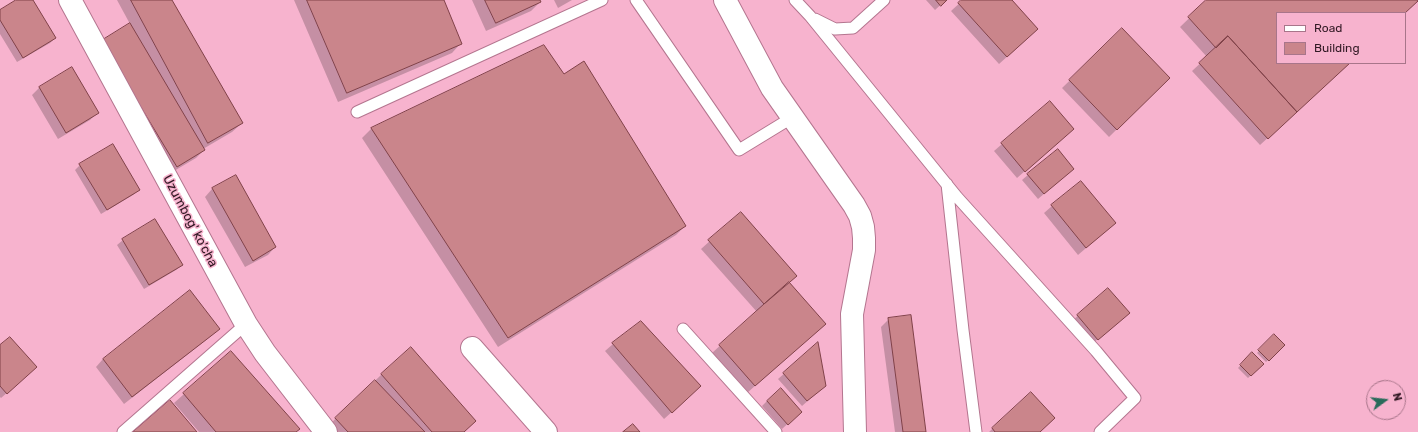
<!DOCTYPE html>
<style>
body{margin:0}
#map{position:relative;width:1418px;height:432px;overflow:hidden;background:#f7b3ce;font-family:Rubik,sans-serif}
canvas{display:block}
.legend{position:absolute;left:1276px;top:12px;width:130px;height:52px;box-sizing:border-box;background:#f7b3ce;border:1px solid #a8758a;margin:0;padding:5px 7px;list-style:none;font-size:12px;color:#321924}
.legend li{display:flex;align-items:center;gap:8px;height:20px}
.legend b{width:20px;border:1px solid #a8758a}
.north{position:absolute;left:1366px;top:380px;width:40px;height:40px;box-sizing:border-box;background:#f7b3ce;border:1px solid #a8758a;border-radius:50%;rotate:75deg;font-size:11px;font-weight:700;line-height:16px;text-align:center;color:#321924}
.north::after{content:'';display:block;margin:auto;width:14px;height:18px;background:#2a6b5b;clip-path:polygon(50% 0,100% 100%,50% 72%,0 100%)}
</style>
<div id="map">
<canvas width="1418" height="432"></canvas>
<ul class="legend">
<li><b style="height:5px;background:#fff"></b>Road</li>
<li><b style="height:11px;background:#ca858b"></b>Building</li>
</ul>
<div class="north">N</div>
</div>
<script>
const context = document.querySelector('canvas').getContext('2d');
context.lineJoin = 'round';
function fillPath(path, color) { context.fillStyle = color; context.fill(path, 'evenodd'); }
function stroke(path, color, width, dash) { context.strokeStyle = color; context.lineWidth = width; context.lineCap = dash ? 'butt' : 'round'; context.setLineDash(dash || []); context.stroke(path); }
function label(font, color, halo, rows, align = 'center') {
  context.font = font + ' Rubik,sans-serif'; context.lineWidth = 3; context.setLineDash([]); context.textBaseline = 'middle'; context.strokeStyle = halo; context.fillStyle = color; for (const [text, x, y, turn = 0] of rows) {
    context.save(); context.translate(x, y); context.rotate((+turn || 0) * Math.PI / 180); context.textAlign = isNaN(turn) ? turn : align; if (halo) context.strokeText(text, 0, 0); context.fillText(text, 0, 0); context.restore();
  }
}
const shadow = new Path2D(`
 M18,0H32L55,38L50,43L17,62L0,34V11Z
 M117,0H171L242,123L232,132L203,149L204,150L196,158L169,174L94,49L130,24Z
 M294,0H442L461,43L452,53L338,102Z
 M472,0H539L540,2L531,11L486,31Z
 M554,0H572L558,8Z
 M926,0H946L935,10Z
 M963,0H1010L1029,37L999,64L951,11Z
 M1208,0H1418L1404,13H1277V63H1350L1260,145L1192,71L1207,57L1180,27Z
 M1122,30L1169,78L1109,137L1062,88Z
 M544,47L563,75L685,226L676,235L498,347L362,138L371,129Z
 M72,68L98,112L90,120L58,139L32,95L39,88Z
 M1050,102L1073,129L1017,178L994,151Z
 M1057,150L1073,169L1038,199L1022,180Z
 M80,165L139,190L133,195L101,214L75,170Z
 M236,176L275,247L268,255L245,267L205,197L212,189Z
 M1052,206L1115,223L1078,255L1044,213Z
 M741,213L788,283L817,331L747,393L712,353L757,312L701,249Z
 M123,240L182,265L176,270L144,289L117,245Z
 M1108,289L1123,318L1092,344L1072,321Z
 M889,319L925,432H895L881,327Z
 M219,329L211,336L124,404L96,367L103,359Z
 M1274,335L1284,345L1266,362L1257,353Z
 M613,344L692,394L664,419L605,351Z
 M818,344L819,391L802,406L778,379Z
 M0,347L30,373L1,398L0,397Z
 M411,348L464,432H334L328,426L381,375Z
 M231,352L295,432H199L174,403Z
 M1252,353L1263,364L1248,378L1238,368Z
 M1031,393L1039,432H989Z
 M767,401L795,417L782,429L762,406Z`);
const building = new Path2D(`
 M16,0H33L56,38L23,58L0,20V10Z
 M131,0H172L243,123L208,143Z
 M307,0H444L462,44L347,93Z
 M485,0H540L541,2L496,23Z
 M936,0H947L941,6Z
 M961,0H1012L1038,29L1007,57L958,3Z
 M1206,0H1418V1L1405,13H1277V63H1350L1297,112L1228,36L1216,48L1188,17Z
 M130,23L205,150L177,167L101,41Z
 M1122,28L1170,78L1117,130L1069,80Z
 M1228,36L1297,112L1268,139L1199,63Z
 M544,45L564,74L584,61L686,226L508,338L371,128Z
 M72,67L99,113L66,133L39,87Z
 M1050,101L1074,129L1025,172L1001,143Z
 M113,144L140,190L107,210L79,164Z
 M1058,149L1074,169L1044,194L1027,174Z
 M236,175L276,247L253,261L212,188Z
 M1081,181L1116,223L1086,248L1051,205Z
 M741,212L797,276L764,304L708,240Z
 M155,219L183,265L149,285L122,239Z
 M789,282L826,324L755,386L719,345Z
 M1108,288L1130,313L1098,340L1077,315Z
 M190,290L220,329L132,397L103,359Z
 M911,315L926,432H903L888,318Z
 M641,321L701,386L672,413L612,343Z
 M1274,334L1285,345L1269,361L1258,350Z
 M10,337L37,367L7,394L0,386V345Z
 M818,342L826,386L807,401L783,373Z
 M411,347L476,421L464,432H432L381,374Z
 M231,351L300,429L296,432H216L183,393Z
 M1252,352L1264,364L1251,376L1240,365Z
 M375,380L425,432H348L335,418Z
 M781,388L802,412L788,425L767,401Z
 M1031,392L1055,418L1040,432H995L992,428Z
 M170,400L197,432H133Z
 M633,424L640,432H623Z`);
const lane = new Path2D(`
 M636,0L739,150L793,117
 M795,0L810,16L957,197L1096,351L1135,398L1100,432
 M815,19L835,29L853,28L884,0
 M357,112L602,0
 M947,184L963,330L976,432
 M683,329L776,432
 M123,432L246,324`);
const street = new Path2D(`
 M70,0L246,324L265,353L326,432
 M472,348L546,432`);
const secondary = new Path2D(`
 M725,0L772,88L854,205L860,216L863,227L864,238V250L852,314L855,432`);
const streetNames = [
 ["Uzumbog' ko'cha",190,221,62]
];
fillPath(shadow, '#0003');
fillPath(building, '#ca858b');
stroke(building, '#804249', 1);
stroke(lane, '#b4758f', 13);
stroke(street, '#b4758f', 24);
stroke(secondary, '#b4758f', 24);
stroke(lane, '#fff', 11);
stroke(street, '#fff', 22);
stroke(secondary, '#fff', 22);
label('13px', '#321924', '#f7b3ce', streetNames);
</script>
